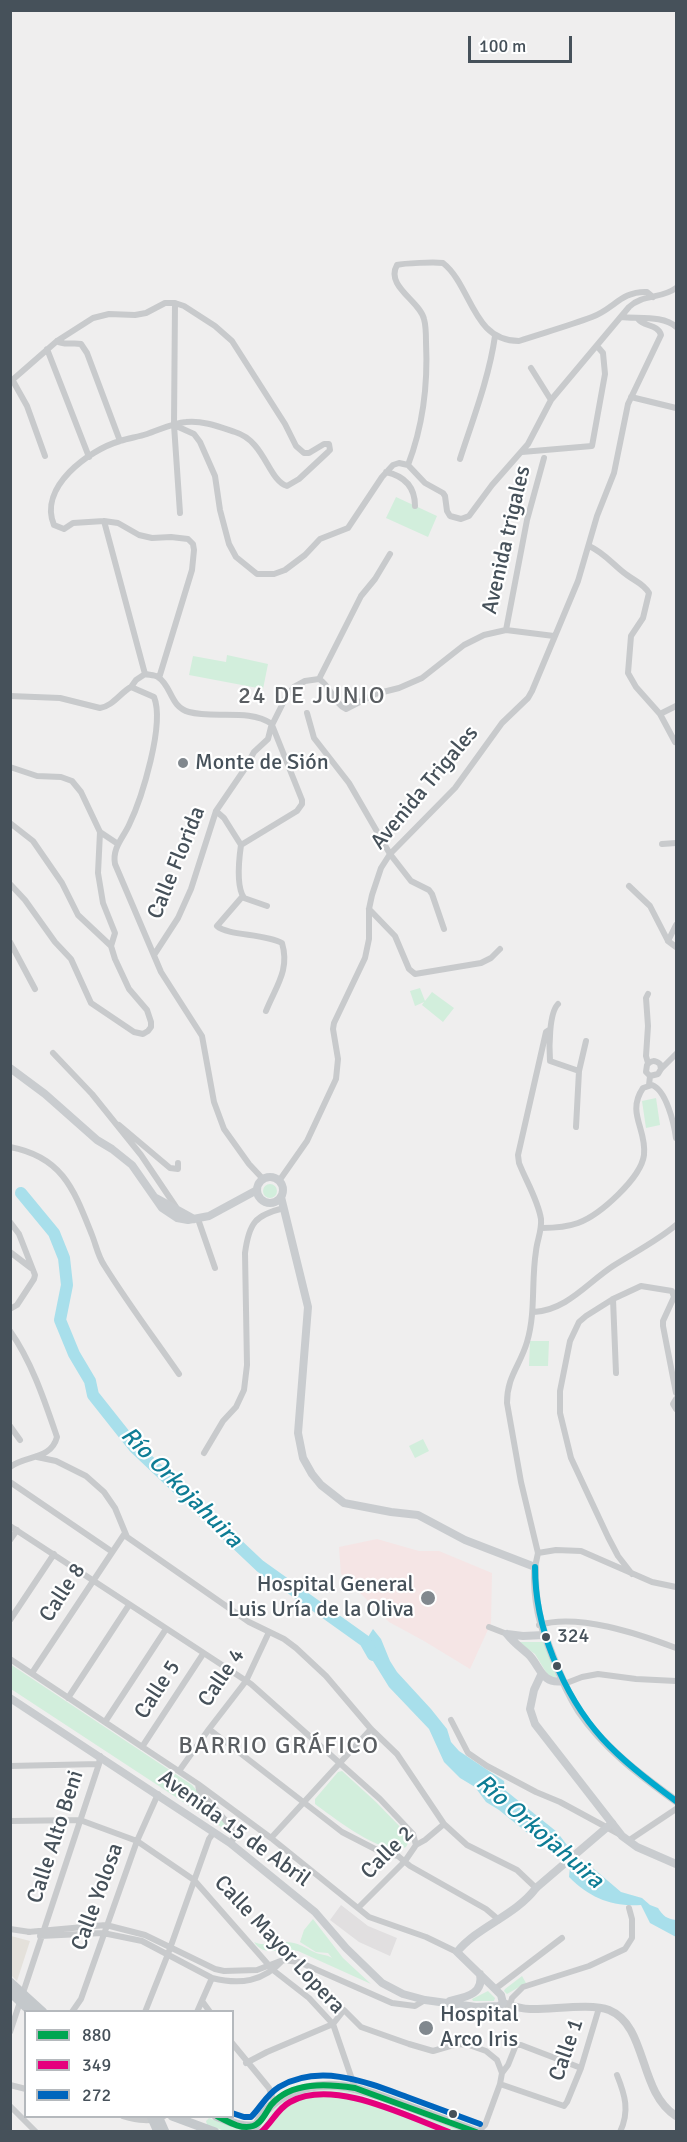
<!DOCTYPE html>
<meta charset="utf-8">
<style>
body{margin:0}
#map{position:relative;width:687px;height:2142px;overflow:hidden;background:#efeeee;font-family:Signika,sans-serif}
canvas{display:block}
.frame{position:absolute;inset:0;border:12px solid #46515a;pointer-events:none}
.legend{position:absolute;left:24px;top:2010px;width:210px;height:108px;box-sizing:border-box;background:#fff;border:2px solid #b5b9bd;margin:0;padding:8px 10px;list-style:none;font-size:18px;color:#46515a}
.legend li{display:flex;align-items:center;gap:12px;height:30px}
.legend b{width:30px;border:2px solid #b5b9bd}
.scale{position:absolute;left:468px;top:36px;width:104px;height:27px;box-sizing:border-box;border:3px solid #46515a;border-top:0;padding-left:8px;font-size:18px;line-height:21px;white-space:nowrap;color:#46515a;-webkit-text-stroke:4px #fff;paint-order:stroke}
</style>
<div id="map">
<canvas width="687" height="2142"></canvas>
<div class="frame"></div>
<ul class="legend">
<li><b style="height:8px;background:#00a651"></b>880</li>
<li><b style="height:8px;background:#e5007d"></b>349</li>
<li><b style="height:8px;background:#0065bd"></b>272</li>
</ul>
<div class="scale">100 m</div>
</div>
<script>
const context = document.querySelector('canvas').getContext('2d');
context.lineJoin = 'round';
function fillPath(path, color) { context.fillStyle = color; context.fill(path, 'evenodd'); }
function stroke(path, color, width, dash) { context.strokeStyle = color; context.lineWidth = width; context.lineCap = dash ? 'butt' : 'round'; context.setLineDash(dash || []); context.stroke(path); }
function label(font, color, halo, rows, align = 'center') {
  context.font = font + ' Signika,sans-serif'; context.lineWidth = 4.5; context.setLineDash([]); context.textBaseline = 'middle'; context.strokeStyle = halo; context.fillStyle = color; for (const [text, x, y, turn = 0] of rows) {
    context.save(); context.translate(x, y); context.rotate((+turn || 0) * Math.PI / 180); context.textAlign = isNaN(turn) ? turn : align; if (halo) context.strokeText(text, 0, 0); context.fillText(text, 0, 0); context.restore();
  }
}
const commercial = new Path2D(`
 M11,1936L30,1941L17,1981L11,1975Z`);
const education = new Path2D(`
 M341,1905L368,1926L397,1938L390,1956L359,1942L330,1920Z`);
const medical = new Path2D(`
 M377,1539L419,1551H439L492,1573L491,1623L470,1669L424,1641L389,1622L341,1574L339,1547Z`);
const green = new Path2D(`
 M396,497L437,516L428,537L386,518Z
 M227,655L268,664L263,689L189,675L193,656L226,662Z
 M420,988L425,1001L432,992L454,1008L443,1022L422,1005L424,1002L415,1006L410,991Z
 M656,1098L660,1125L646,1128L642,1101Z
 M263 1191a7 7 0 1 1 14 0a7 7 0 1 1-14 0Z
 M530,1341H549L548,1366H529Z
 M423,1439L429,1451L415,1458L409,1446Z
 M518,1642H543L557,1675L556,1677H549L535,1654Z
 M10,1664L192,1785L230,1828L232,1834L11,1689Z
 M342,1771L376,1802L408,1835L409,1841L406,1847C384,1858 333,1817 315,1804V1799L338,1772Z
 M313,1919L343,1958L371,1984L298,1951C281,1947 264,1958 254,1942C264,1947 276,1942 287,1942C299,1943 304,1947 314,1952C320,1955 326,1954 332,1958L328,1953L316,1952L300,1942L304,1930Z
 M522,1976L526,1983L507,1994L504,1991L505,1989Z
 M488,1991L495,1998L494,2001H473L472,1999Z
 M334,2088L353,2093L463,2131L259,2132C277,2097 297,2092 334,2088Z
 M209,2118L240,2129L241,2131H225L207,2125L206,2121Z`);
const water = new Path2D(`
 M373,1629L381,1639L390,1661L397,1672L431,1709L447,1729L451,1742L459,1751L504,1781L505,1790L557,1832L577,1858L594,1869L621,1892L642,1898L650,1905L658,1908C663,1916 667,1919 676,1920V1937L650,1923L641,1905C612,1907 590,1898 569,1877L570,1867L563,1856L530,1835L499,1810L486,1802L475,1787L460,1778L444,1762L429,1729L389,1687L363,1645Z`);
const river = new Path2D(`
 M21,1193L54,1233L64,1258L67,1285L60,1320L74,1354L90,1381L93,1395L135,1448L260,1566L365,1641L373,1655`);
const minor = new Path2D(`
 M175,303L174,425L180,513
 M621,317C638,319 664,315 676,327
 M57,341C64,346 73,342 81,344L87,353L120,441
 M47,349L89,457
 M531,368L551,400
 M13,381L27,406L45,456
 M10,382L57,341L93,318L109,314L135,315L146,313L165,303H175L184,306L215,326L232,341L285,424L296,446L304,453H309L324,444H329L330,450L328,452L299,479L287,486C268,480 265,441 235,432C220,427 202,420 186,422C173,423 159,430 147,434C138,437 129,438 120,441C89,450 38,487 54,525L64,529L73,523L104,521L118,523L139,535L152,538L171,537L188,539L193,544L194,550L192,570L159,678
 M631,397L676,408
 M174,425L194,434L200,442L215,476L220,510L229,544L236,557L257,574H274L285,570L305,555L320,539L348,528L382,477L393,465L399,463L408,465L425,483L443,493L445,496L447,511L450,516L461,519L469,516L492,485L528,444L551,400L629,307C642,294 662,299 676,288
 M522,452L592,446L605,374L603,353L597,346
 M460,459C473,419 489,378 495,336
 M408,465C423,426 428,383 426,342C426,335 426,326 424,319C420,301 385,286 397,265C404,263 435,262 443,263C472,286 472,341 519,341C543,333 568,326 592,317C614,309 621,291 647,292L653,297
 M386,472C404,476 415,487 415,506
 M104,521L145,674
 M589,546C605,553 614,566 627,575C635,581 644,584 649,593L643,618L631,636L628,673L636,687L660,714L675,742
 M506,630L527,520L544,458
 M319,679L361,596L375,579L390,554
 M131,687L136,680L145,674C149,675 155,675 158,677C172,686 170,707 189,712C214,719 249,708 272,724
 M10,696L60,698L100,708C113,706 120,693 131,687L154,697C165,724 142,798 129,825C123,838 112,848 115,864L161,972L202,1036L214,1102L224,1129L249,1164L263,1179
 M307,713L314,738L349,783L390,854L411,881L429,890L432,894L444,929
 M660,714L676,706
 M10,767L37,776L61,777L72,781L81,792L100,832L118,844
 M216,811L224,818L241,845
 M10,823L33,841L62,883L78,915L111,946
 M662,844L676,843
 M10,884L25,900L55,942L71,959L91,1003L134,1032L143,1034L148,1031L151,1027V1022L147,1010L129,989L115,959L111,946L115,933L103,903L98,873L100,832
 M629,886L650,906L668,941L676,947
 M242,897L217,926C228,936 264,933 282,943C290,970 276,986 266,1011
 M267,906L244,898C236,886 239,859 241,845L297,811L302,804V800L272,725
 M369,909L395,936L409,969L415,974L481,963L491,958L500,949
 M668,941L676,925
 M10,942L35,989
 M154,955L178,918L191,889L216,811L244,770L254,752L268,739L271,727L286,697L294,687L305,681L319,679C331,686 334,704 346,709L375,694L399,688L422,678L464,645L484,635L506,630L554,636
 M648,994L646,998L648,1026L646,1056L648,1063
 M558,1004C549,1013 549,1047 550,1061L579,1071
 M53,1053L92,1094L141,1155L176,1207
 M650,1076L658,1074L661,1069L676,1054
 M649,1085L650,1076L646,1072L647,1065C651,1060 655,1060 660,1064L661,1069
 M119,1125L170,1168L178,1169V1163
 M576,1127L579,1071L586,1041
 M10,1147C63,1157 74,1190 92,1235C96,1245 98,1256 104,1265C127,1302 154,1338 179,1374
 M279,1181L307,1141L336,1079L338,1059L333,1029L334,1023L365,958L369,939V909L372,895L381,868L390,854L455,788L502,723L528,698L532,691L578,581L597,516L614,473L628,404L661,335C658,324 644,327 638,319
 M198,1219L215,1268
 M10,1222L19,1234L35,1275L34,1279L17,1305L10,1309
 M542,1228C554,1228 567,1227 578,1223C600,1215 641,1178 644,1155C647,1129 626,1113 643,1088L652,1085C666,1090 674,1123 676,1138
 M10,1252L31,1268
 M613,1299L616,1373
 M534,1312C567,1310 587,1283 613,1266C635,1252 657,1241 676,1225
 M10,1331C32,1362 45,1402 57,1437C51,1460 26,1455 10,1467
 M676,1399L673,1404L676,1409
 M10,1426L20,1440
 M204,1453L223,1421L236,1407L244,1390L247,1365L245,1253C249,1223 255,1215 284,1208
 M37,1457L56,1461L86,1476L104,1492L115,1508L127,1537L249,1622L284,1639L296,1648L326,1676L371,1729L397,1754L444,1824L467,1845L517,1870L536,1888
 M10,1482L111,1551
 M10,1526L251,1684L380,1799L413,1834L416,1845
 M10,1540L17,1530
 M538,1553L556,1550L581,1551L652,1582L676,1587
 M535,1567L538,1553L521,1482L507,1403C507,1376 520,1366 527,1342C536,1312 531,1282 536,1251C537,1240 542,1231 541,1219C538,1200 526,1181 519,1163L518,1155L546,1032L549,1030
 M632,1574L618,1556L608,1537L571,1458L560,1413V1391L570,1341L579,1322L586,1316L613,1299L641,1286L672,1291L674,1297L663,1321V1326L676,1393
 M10,1620L54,1554
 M539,1625C578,1613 639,1634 676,1648
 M489,1627L507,1634
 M10,1659L198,1784L271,1838L369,1917L426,1937L457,1952
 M32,1673L125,1533
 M564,1684L582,1677L598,1674L636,1679L676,1681
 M68,1698L129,1605
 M451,1720L468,1753L487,1766L536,1792L560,1802L619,1834
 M105,1722L166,1629
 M209,1729L342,1832L377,1850L398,1856L410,1866L486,1909L499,1920
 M142,1747L203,1654
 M10,1766L99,1764
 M179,1771L209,1729L246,1681L269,1632
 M198,1784L199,1790L233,1829L235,1837L230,1843
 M10,1821L80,1820L137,1841L194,1880L273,1970L309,1998L333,2024L355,2088
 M271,1838L371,1729
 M628,1841L676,1809
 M358,1908L405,1861L416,1845L425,1840L444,1824
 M10,1929L30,1932
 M28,1932L106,1925L145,1935L215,1969L224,1971L257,1970L283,1960L299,1962L392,2003L415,2006L425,2000
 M40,1936L103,1933L142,1941L212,1978C240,1985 263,1982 283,1960
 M495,1989L562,1938
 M202,2001L210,2012
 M510,2005L512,1998L523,1987L589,1966L625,1949L632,1938V1919L629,1908
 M72,2012L81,1999L137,1841L158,1794
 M145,2012L168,1954L209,1839L214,1832
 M197,2012L212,1978
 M10,2032L99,1764L100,1756
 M232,2043L269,2088L274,2102
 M246,2063L267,2052L333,2024L344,2010L361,2027L409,2044L433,2051L457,2044L469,2045L486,2051L497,2060L502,2073L500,2084L485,2125L478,2132
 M502,2073L508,2065L516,2045H521L581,2068
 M617,2075C625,2095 630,2111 620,2132
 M500,2084L564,2106L567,2102L581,2068L599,2008
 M10,2085L26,2089
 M10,2106L36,2132
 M123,2116C137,2120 151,2123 164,2116`);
const tertiary = new Path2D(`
 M503,2003C512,2006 521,2009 530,2009C550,2010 591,2003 609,2010C648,2026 638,2092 676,2116`);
const secondary = new Path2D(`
 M10,1068L45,1094L97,1140L112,1149L132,1165L162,1208L177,1218L188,1220L209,1216L257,1190
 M257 1190a13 13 0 1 1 26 0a13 13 0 1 1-26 0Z
 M281,1197L308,1307L298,1433L303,1458L312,1474L321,1485L344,1503L391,1512L418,1515L465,1540L535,1567C534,1602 540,1625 553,1657C560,1675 568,1694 579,1711C604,1748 640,1775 676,1801
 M156,1198L194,1219
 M507,1634C513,1642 520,1647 528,1654C540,1665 541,1685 563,1681
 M507,1634L523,1636L544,1635
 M541,1675L534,1690L530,1709L535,1724L622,1836L637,1847L676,1864
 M10,1698L230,1843L315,1912L346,1948L382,1983L403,1994L425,2000L476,2007L499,2006L503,2003L501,1995L495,1989L457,1952C478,1926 515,1916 536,1888
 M450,2001C466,1997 484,1994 480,1974`);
const primary = new Path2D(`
 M10,1982L43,2012
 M10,1992L31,2012
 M151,2116L158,2132
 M158,2116L165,2132
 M172,2116L215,2132
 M216,2116C229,2121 243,2129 256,2125
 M253,2132C260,2116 272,2102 287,2095C330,2074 365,2091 407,2106C431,2115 454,2123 477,2132`);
const secondaryBridge = new Path2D(`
 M536,1888L612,1823`);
const bus1 = new Path2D(`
 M217,2116C227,2121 241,2130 253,2126C262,2123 266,2112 271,2105C291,2081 328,2084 355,2088L476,2132`);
const bus2 = new Path2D(`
 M261,2132C272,2123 277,2109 290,2102C333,2078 406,2116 449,2132`);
const bus3 = new Path2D(`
 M232,2113L244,2117H251C261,2107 266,2095 279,2087C320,2063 366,2082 407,2097C431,2106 456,2115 480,2124`);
const bus4 = new Path2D(`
 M535,1567C535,1599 541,1627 553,1657C581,1727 616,1757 676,1801`);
const markers = [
 [183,763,6,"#81888e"],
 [428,1598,8,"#81888e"],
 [546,1637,5,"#46515a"],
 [557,1666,5,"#46515a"],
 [426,2028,8,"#81888e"],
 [453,2114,5,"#46515a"]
];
const busNames = [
 ["324",557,1637]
];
const streetNames = [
 ["Avenida trigales",507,540,-77],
 ["Avenida Trigales",425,788,-50],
 ["Calle Florida",177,863,-68],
 ["Calle 8",63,1593,-57],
 ["Calle 4",222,1678,-56],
 ["Calle 5",158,1690,-57],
 ["Avenida 15 de Abril",234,1829,36],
 ["Calle Alto Beni",56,1837,-72],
 ["Calle 2",388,1853,-45],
 ["Calle Yolosa",98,1897,-70],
 ["Calle Mayor Lopera",279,1945,47],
 ["Calle 1",567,2050,-71]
];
const poiNames = [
 ["Monte de Sión",195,763],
 ["Hospital General",414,1585,"right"],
 ["Luis Uría de la Oliva",414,1610,"right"],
 ["Hospital",440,2015],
 ["Arco Iris",440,2040]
];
const neighbourhoodNames = [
 ["24 DE JUNIO",312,697],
 ["BARRIO GRÁFICO",279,1747]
];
const waterNames = [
 ["Río Orkojahuira",181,1488,45],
 ["Río Orkojahuira",539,1832,41]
];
fillPath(commercial, '#e4e1db');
fillPath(education, '#e1dfe0');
fillPath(medical, '#f5e5e5');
fillPath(green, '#d2eedc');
fillPath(water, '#a8dfeb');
stroke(river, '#a8dfeb', 12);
stroke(minor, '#c8cacc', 6);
stroke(tertiary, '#c8cacc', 8);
stroke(secondary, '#c9cccf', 8);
stroke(primary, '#c4c8cb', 9);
stroke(secondaryBridge, '#c9cccf', 8);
stroke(bus1, '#00a651', 6);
stroke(bus2, '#e5007d', 6);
stroke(bus3, '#0065bd', 6);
stroke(bus4, '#00a9ce', 6);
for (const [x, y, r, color] of markers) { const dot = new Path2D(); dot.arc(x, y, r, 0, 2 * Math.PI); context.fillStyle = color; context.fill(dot); stroke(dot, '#fff', 2); }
label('20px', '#46515a', '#fff', busNames, 'left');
label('22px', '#46515a', '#fff', streetNames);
label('22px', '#46515a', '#fff', poiNames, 'left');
context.letterSpacing = '1.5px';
label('24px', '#5a5e62', '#fff', neighbourhoodNames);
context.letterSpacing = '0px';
label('italic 24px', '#0e7d95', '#fff', waterNames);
</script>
